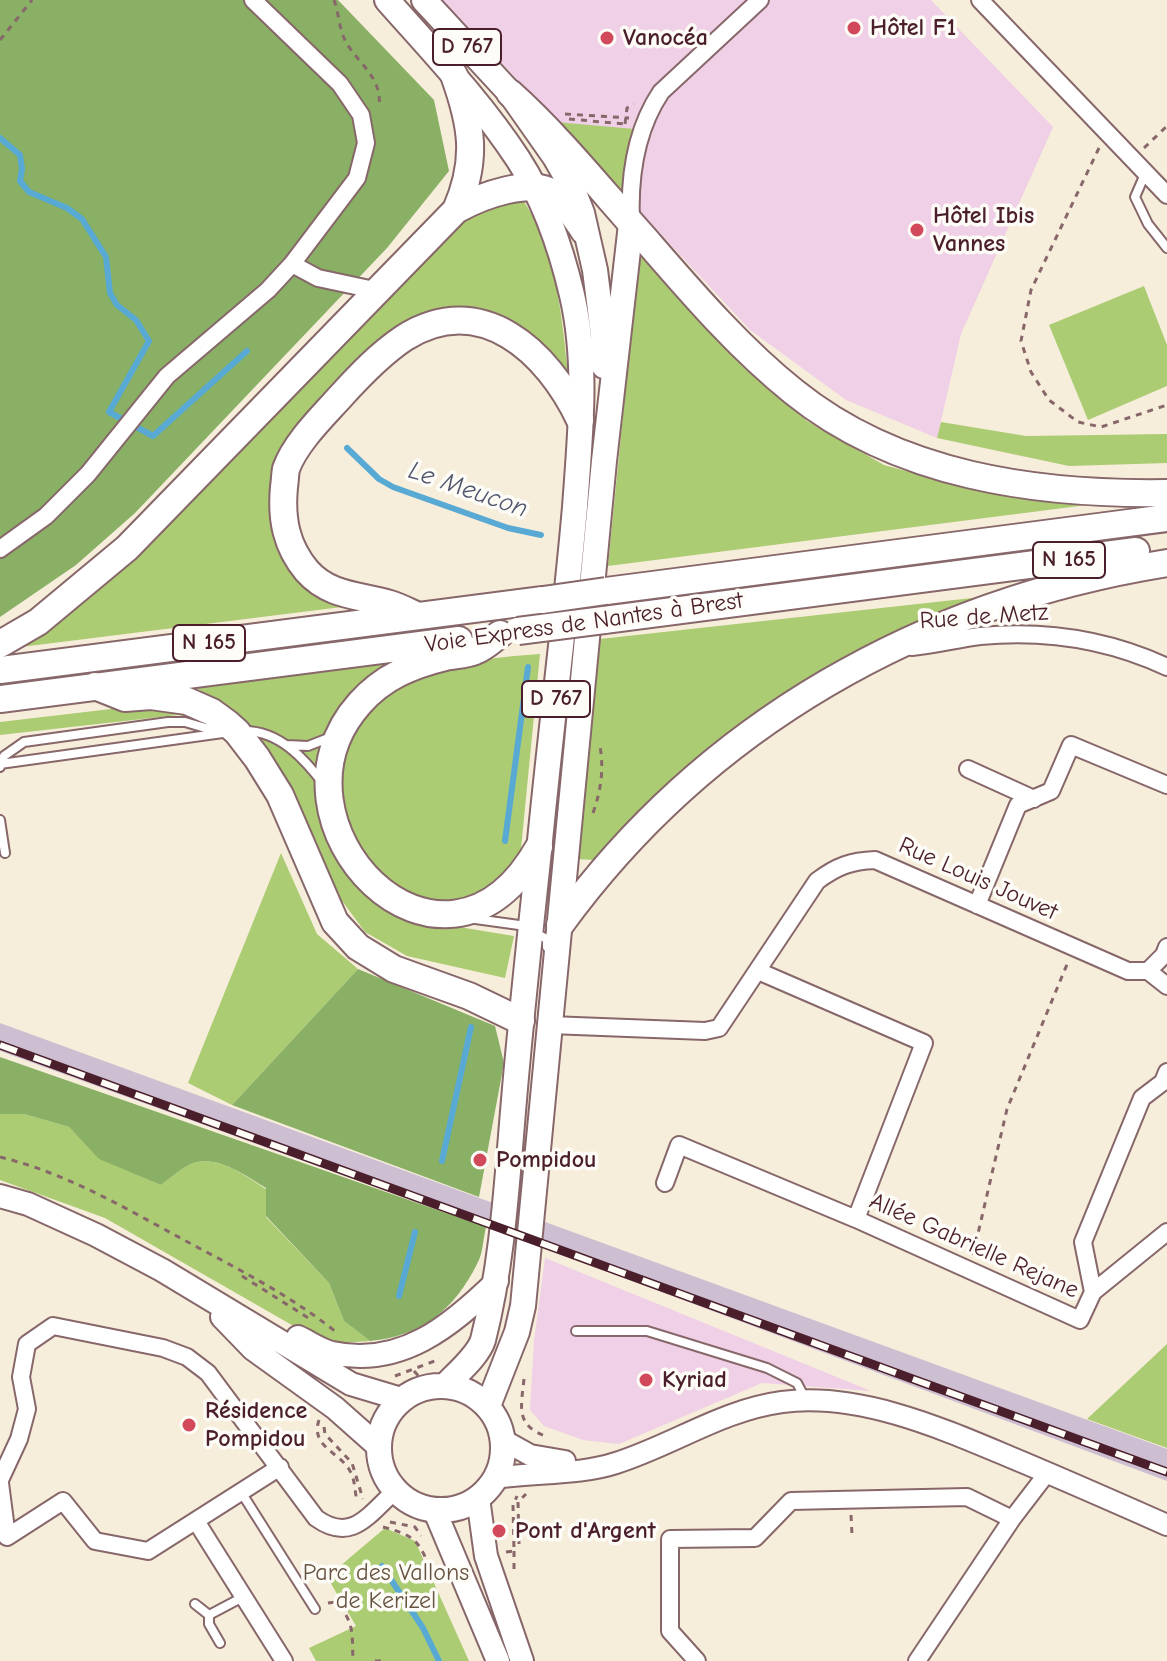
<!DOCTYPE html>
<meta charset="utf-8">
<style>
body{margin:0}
canvas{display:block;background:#f7eddb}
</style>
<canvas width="1167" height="1661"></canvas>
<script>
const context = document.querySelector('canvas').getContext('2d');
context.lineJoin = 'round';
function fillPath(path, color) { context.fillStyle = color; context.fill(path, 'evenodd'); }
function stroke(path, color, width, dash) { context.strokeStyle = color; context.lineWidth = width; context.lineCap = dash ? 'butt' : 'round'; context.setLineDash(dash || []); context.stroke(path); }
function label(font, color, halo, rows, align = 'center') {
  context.font = font + ' "Comic Neue",sans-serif'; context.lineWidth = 7; context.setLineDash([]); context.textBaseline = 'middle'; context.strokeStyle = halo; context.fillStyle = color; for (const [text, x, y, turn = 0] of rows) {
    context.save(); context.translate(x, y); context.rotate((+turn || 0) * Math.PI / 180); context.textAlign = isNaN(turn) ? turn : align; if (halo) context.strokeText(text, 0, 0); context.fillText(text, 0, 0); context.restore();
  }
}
const built = new Path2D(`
 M443,0H931L1053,127L961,334L937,438L846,400L750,330Z
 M545,1258L871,1391L762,1383L619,1444L583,1440L544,1426L530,1410L534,1341Z`);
const industrial = new Path2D(`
 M0,1023L1167,1449V1481L552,1251L0,1051Z`);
const green = new Path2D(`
 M556,122L635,129L623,193L619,194Z
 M488,200H523C558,252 562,322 569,382L460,313L320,406L273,524L350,606L13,648L460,221Z
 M643,255L743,367L807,421L884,465L979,491L1096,501L1095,504L608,566L638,264Z
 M1144,286L1167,345V386L1088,420L1049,325Z
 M941,422L1026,436L1167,434V463L1069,466L937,438Z
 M981,597L879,646L685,770L595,860L574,859L588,669L600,639Z
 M540,654L521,849L510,870L447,925L514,936L505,978L407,956L365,932L334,890L285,779L225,709L197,688L387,664L402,684C452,662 486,658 540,654Z
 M162,703L199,720L178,715L0,735V722Z
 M281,853L317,934L358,969L232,1105L188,1083Z
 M0,1114H24L69,1127L99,1158L161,1185C169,1179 178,1171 187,1166C213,1151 244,1175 266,1189V1217L329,1283L344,1321L370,1341L325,1344L105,1218L0,1180Z
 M1167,1344V1448L1087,1419Z
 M385,1528L415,1541L469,1661H316L309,1648L356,1626L327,1577Z`);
const forest = new Path2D(`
 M0,0H338L434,100L449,171L387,248L135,513L76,565L0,617Z
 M358,969L495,1026L504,1063L479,1197L232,1105Z
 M0,1057L486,1227C483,1239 483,1254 477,1264C454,1310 422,1336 370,1341L344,1321L329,1283L266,1216V1188C244,1175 213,1151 187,1166C178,1171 169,1179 161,1185L99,1159L69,1127L24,1114H0Z`);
const stream = new Path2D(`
 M0,138L20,155L22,169L20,181L29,192L67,208L82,219L106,257L110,293L117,305L136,320L149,341L109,412L153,436L247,351
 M347,448L379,479L393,487L508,528L541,535
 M505,841L528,667
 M442,1161L471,1027
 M399,1296L415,1232
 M382,1566L423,1628L439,1661`);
const path = new Path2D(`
 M334,0C339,13 339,30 346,42C358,64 383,77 379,108
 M0,40L32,0
 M565,114L629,118
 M569,119L625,124
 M625,124L627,108L634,104
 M1099,148L1031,290L1021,341L1031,372L1049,400L1078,422L1101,427L1167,405
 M1144,148L1167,126
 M593,813C601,790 604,770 600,746
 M0,1157C66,1173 125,1208 184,1240C236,1268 290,1295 336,1332
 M973,1255L1007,1109L1068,962
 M242,1276L310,1319
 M414,1371L425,1383
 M395,1376L440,1359
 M524,1379C521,1408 515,1426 548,1437
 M319,1420C310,1447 340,1452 350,1471C355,1479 355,1493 357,1502
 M324,1427L325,1434L352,1463L363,1499
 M851,1515L852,1535
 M390,1522L415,1527L421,1536
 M383,1527C413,1535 418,1539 430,1568
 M519,1544L518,1502L526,1494
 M514,1551V1571
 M506,1552L514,1551L513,1505L517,1496
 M328,1603L335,1602C355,1620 352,1636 353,1661
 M375,1661H385`);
const service = new Path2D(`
 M1145,174L1135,197L1148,224L1167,248
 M243,731C279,730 305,759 325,786
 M287,745L308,746L331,737
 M0,764L230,732
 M0,767L4,756L24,742L168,722H185L219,732
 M0,820L5,853
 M468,918L519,925L547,939V947
 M576,1331H647L767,1368L797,1383L806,1400
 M241,1492L315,1609
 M195,1604L209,1615
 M220,1643L209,1624V1615L243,1597`);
const minor = new Path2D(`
 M980,0L1167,195
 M631,222C629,177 635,131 661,92L760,0
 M292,264L318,278L379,291
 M0,549L46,516L88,474L167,376L268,290L292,264L357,178L366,143L361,115L340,84L253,0
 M912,647C935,645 957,639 980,636C1045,630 1107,639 1167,667
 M968,769L1034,799
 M977,905L1018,805L1051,791L1071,745L1167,785
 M758,971L924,1043L856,1219
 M1148,971L1167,986
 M550,1025L705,1031L719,1028L817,881C837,866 851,861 875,860L1128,971H1148L1164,955L1167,947
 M665,1183L679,1145L856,1219L1080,1320L1093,1292L1083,1242L1142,1098L1163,1082L1167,1072
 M1093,1292L1167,1232
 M0,1480L19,1439L27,1409L21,1377L27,1344L53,1326L163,1348L187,1357L208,1373L316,1518C352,1544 369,1514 396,1490
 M0,1483L7,1537L63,1501L95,1541L148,1551L280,1467
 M196,1521L284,1661
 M697,1661L670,1631V1539L755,1538L791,1501L967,1497L1012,1519L1048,1472
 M917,1661L1012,1519`);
const tertiary = new Path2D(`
 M503,1440L530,1455L565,1461
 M496,1478C534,1472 580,1475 616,1463C673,1445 722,1410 782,1402C859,1392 941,1428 1010,1457C1063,1479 1115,1502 1167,1525`);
const secondary = new Path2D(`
 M0,1196L28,1204L96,1235L162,1270L351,1384L401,1399
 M222,1317L253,1349L335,1408L379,1447
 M298,1337C309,1342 320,1350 332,1353C401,1368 451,1326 497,1281
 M478,1498L486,1556L522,1661
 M434,1509L498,1661`);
const primary = new Path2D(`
 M387,0C432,51 480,101 518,159C544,199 561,248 572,295C588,363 580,437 575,507C565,622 550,736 539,851C530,934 521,1017 514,1100C507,1180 503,1262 483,1340C478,1356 457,1373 446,1385
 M424,0L510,93L555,157L571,185L582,213L595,270L603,334L604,366
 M379 1448a62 62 0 1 1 124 0a62 62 0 1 1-124 0Z
 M488,1406L517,1332L523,1306L604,461L631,224`);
const trunk = new Path2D(`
 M454,75C472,125 478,160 456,210
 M510,93C560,138 601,190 646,240C692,293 739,348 794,392C898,476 1037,495 1167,493
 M606,591L1167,518
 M418,616C409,612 400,607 390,604C361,595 330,597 307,571C286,546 281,519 284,487C285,481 285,474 286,469C295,443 323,416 341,396C360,375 380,354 404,338C481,289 548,352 580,420
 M604,620L1136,551
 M500,634C492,640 484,648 475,651C466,655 454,655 445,657C412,665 383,677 360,703C254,821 442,1019 539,847
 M0,644L38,622L127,548L456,210C479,197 533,175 557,196C567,205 576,219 584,231
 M0,670L543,600
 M95,686L125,698L151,696L187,701L212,712L227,723L237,732L257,758L280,795L335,922L358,947L394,969L469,996L521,1021
 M0,699L459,640
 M560,925C706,724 923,602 1167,563`);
const rail = new Path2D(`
 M0,1045L1167,1472`);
const trunkBridge = new Path2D(`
 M543,600L606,591
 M518,631L604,620`);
const markers = [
 [854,28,8,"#d1495b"],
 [607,38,8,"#d1495b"],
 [917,230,8,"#d1495b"],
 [480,1160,8,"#d1495b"],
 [646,1380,8,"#d1495b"],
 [189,1425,8,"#d1495b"],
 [499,1531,8,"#d1495b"]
];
const shields = [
 [467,47,68],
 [1069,560,72],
 [209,643,72],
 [556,699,68]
];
const shieldNames = [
 ["D 767",467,47],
 ["N 165",1069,560],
 ["N 165",209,643],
 ["D 767",556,699]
];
const poiNames = [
 ["Hôtel F1",870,28],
 ["Vanocéa",623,38],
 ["Hôtel Ibis",933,216],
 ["Vannes",933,244],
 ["Pompidou",496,1160],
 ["Kyriad",662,1380],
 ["Résidence",205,1411],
 ["Pompidou",205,1439],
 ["Pont d'Argent",515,1531]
];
const streetNames = [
 ["Rue de Metz",984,617,-4],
 ["Voie Express de Nantes à Brest",584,623,-8],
 ["Rue Louis Jouvet",978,879,24],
 ["Allée Gabrielle Rejane",974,1246,24]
];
const parkNames = [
 ["Parc des Vallons",386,1573],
 ["de Kerizel",386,1601]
];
const waterNames = [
 ["Le Meucon",468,490,19]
];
fillPath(built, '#efd0e6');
fillPath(industrial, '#cdbed2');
fillPath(green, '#accc73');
fillPath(forest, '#89b065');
stroke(stream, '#58a9d3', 6);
stroke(service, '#876769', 12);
stroke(minor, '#876769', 20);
stroke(tertiary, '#876769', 24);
stroke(secondary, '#876769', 26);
stroke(primary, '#876769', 28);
stroke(trunk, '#876769', 30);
stroke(path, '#876769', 3, [6, 6]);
stroke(service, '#fff', 8);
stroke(minor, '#fff', 16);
stroke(tertiary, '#fff', 20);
stroke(secondary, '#fff', 22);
stroke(primary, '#fff', 24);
stroke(trunk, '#fff', 26);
stroke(rail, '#4a1f2b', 9);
stroke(rail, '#fdfcf7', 6, [18]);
stroke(trunkBridge, '#876769', 30, []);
stroke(trunkBridge, '#fff', 26);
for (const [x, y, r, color] of markers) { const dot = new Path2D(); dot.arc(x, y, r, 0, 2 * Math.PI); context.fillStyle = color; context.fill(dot); stroke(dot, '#fdfcf7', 3); }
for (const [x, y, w] of shields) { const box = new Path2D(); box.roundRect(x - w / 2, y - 18, w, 36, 6); context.fillStyle = '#fdfcf7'; context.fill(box); stroke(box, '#4a1f2b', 2); }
label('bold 22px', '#4a1f2b', null, shieldNames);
label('bold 24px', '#4a1f2b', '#fdfcf7', poiNames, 'left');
label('24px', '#4a1f2b', '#fdfcf7', streetNames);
label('24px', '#675341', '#fdfcf7', parkNames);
label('italic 26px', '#50566e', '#fdfcf7', waterNames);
</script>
